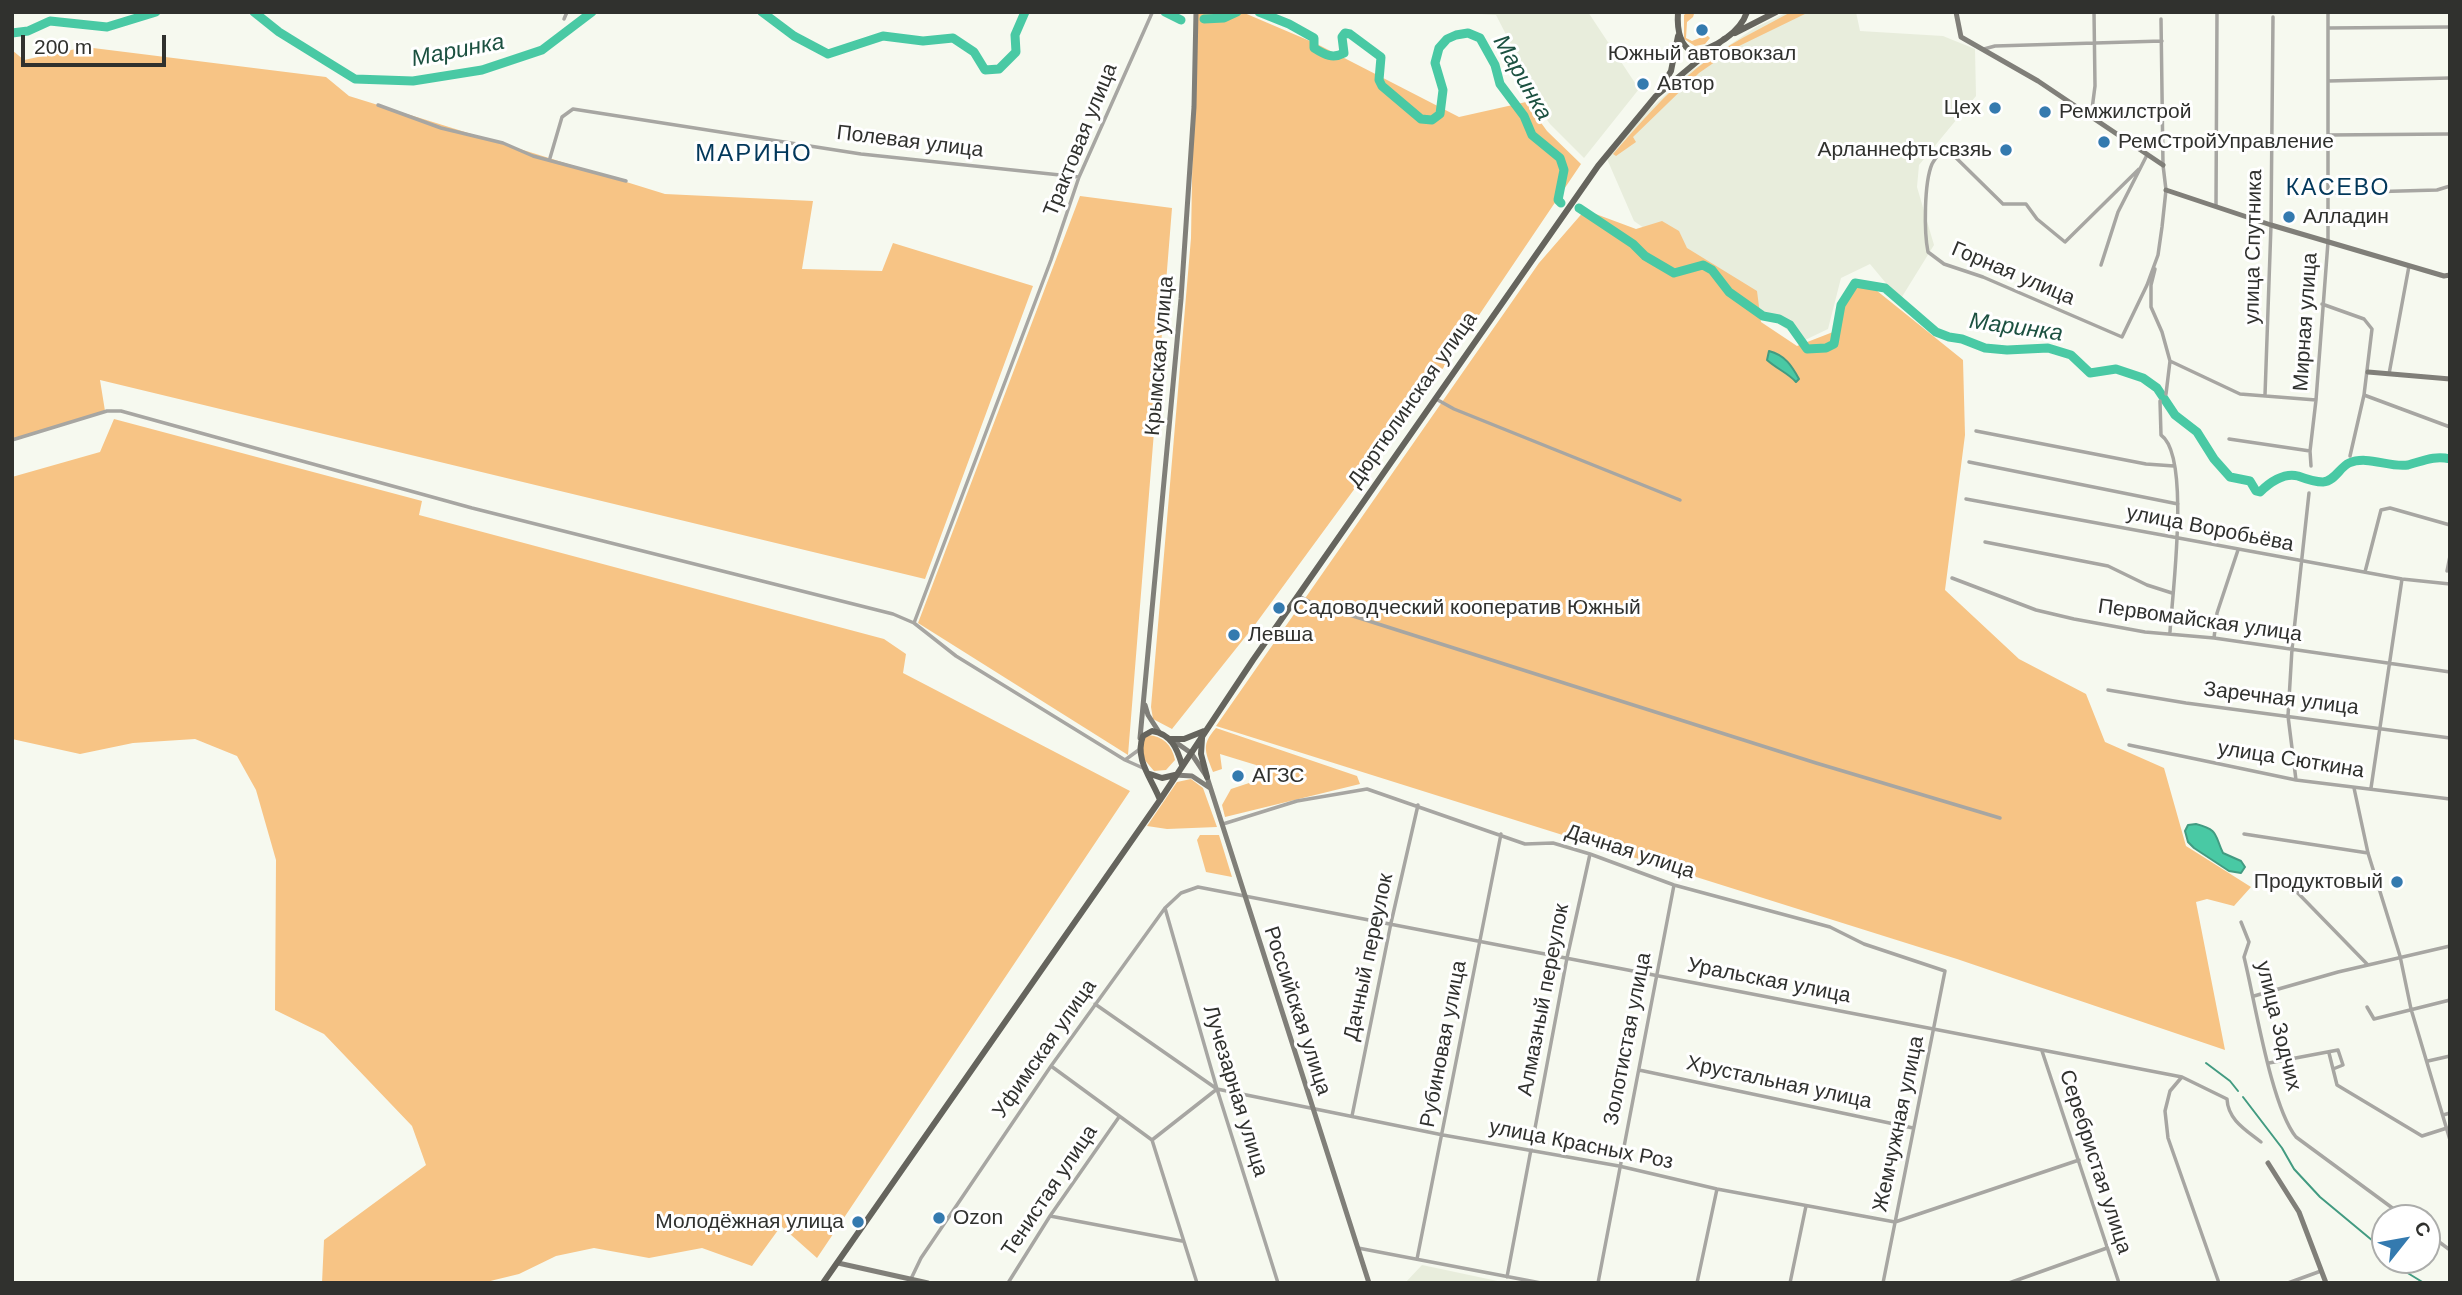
<!DOCTYPE html>
<meta charset="utf-8">
<style>
body{margin:0}
#map{position:relative;width:2462px;height:1295px;overflow:hidden;background:#f6f9ef;font-family:Helvetica,sans-serif}
canvas{display:block}
.frame{position:absolute;inset:0;border:14px solid #30312e;pointer-events:none}
.north{position:absolute;left:2371px;top:1204px;width:70px;height:70px;box-sizing:border-box;background:#fff;border:2px solid #acadab;border-radius:50%;rotate:59deg;font-size:19px;font-weight:700;line-height:28px;text-align:center;color:#30312e}
.north::after{content:'';display:block;margin:auto;width:24px;height:32px;background:#347aaf;clip-path:polygon(50% 0,100% 100%,50% 72%,0 100%)}
.scale{position:absolute;left:21px;top:35px;width:145px;height:32px;box-sizing:border-box;border:4px solid #30312e;border-top:0;padding-left:9px;font-size:21px;line-height:24px;white-space:nowrap;color:#30312e;-webkit-text-stroke:5px #fff;paint-order:stroke}
</style>
<div id="map">
<canvas width="2462" height="1295"></canvas>
<div class="frame"></div>
<div class="north">С</div>
<div class="scale">200 m</div>
</div>
<script>
const context = document.querySelector('canvas').getContext('2d');
context.lineJoin = 'round';
function fillPath(path, color) { context.fillStyle = color; context.fill(path, 'evenodd'); }
function stroke(path, color, width, dash) { context.strokeStyle = color; context.lineWidth = width; context.lineCap = dash ? 'butt' : 'round'; context.setLineDash(dash || []); context.stroke(path); }
function label(font, color, halo, rows, align = 'center') {
  context.font = font + ' Helvetica,sans-serif'; context.lineWidth = 6; context.setLineDash([]); context.textBaseline = 'middle'; context.strokeStyle = halo; context.fillStyle = color; for (const [text, x, y, turn = 0] of rows) {
    context.save(); context.translate(x, y); context.rotate((+turn || 0) * Math.PI / 180); context.textAlign = isNaN(turn) ? turn : align; if (halo) context.strokeText(text, 0, 0); context.fillText(text, 0, 0); context.restore();
  }
}
const built = new Path2D(`
 M1445,12H1588L1639,89L1584,158L1550,124L1530,96L1515,52L1496,15Z
 M1788,12H1856L1860,31L1943,36L1975,49L1976,96L1919,165L1917,187L1934,245L1900,300L1870,264L1841,278L1828,329L1803,341L1634,221L1607,159L1640,118L1691,71L1756,27Z
 M1422,1265L1507,1283H1405Z`);
const green = new Path2D(`
 M1195,12H1242L1317,44L1459,117L1526,102L1547,131L1581,164L1446,364L1254,626L1172,729L1153,719L1151,707L1191,238Z
 M1687,12L1694,14L1693,17L1687,22L1686,38L1692,41L1707,35L1710,38L1705,44L1695,46L1684,39V15Z
 M1791,12H1809L1735,48L1699,73L1633,137L1636,142L1616,156L1613,154C1639,124 1666,93 1697,68C1725,45 1760,29 1791,12Z
 M85,47L326,77L349,96L665,194L813,201L802,269L882,271L893,243L1033,286L925,579L100,380L105,411L12,439V50L24,60Z
 M1080,196L1172,208L1128,755L918,623Z
 M1585,210L1636,229L1662,221L1679,231L1687,248L1757,291L1761,322L1797,346L1833,332C1838,303 1839,296 1866,282L1963,360L1965,435L1945,590L2019,659L2086,694L2105,742L2164,768L2186,846L2251,887L2234,906L2207,899L2196,902L2225,1050L1957,959L1216,726L1539,263Z
 M114,419L422,501L419,515L884,639L906,654L903,673L1130,791L817,1258L781,1226L752,1266L702,1248L649,1258L594,1248L556,1256L519,1274L482,1283H322L324,1240L426,1165L412,1126L324,1034L275,1010L276,860L256,790L237,756L195,739L133,743L80,754L12,739V477L100,452Z
 M1216,728L1357,776L1360,784L1225,817L1222,805L1231,789L1261,779L1256,765L1220,754L1222,769L1213,772C1205,751 1201,745 1216,728Z
 M1148,735C1163,736 1172,745 1175,760L1166,770L1154,771L1143,758V739Z
 M1191,779L1203,788L1217,827L1167,829L1147,826L1177,782Z
 M1200,835H1219L1232,877L1206,872L1197,840Z`);
const water = new Path2D(`
 M1769,351C1785,355 1792,366 1799,379L1796,382C1788,373 1777,369 1767,360Z
 M2196,824C2219,830 2214,834 2223,853L2241,861L2245,867L2241,873L2229,871L2194,848L2188,842L2185,831L2188,825Z`);
const stream = new Path2D(`
 M2206,1063L2230,1081L2238,1091
 M2243,1097L2282,1148L2294,1169L2320,1197L2385,1251
 M2394,1260L2406,1272L2424,1283`);
const river = new Path2D(`
 M254,12L279,32L355,79L413,81L482,70L542,50L592,12
 M762,12L794,36L828,54L883,36L923,41L953,38L974,52L985,70L999,69L1016,52L1015,35L1025,12
 M1165,12L1181,20
 M1259,12L1289,24L1314,38V48C1325,55 1333,59 1344,53L1342,37L1345,33L1350,34L1381,57L1379,80L1382,86L1421,119L1432,120L1440,114L1443,90L1435,63L1439,48L1447,39L1456,35L1468,33L1480,38L1495,65L1500,84L1524,116L1532,135L1560,158L1564,170L1558,200L1561,203
 M1204,19L1224,18L1237,12
 M12,33L28,31L50,21L107,27L156,12
 M1579,208L1633,244L1645,256L1674,273L1703,265L1712,270L1729,292L1763,316L1779,319L1790,325L1807,349L1826,348L1834,344L1841,305L1855,283L1885,288L1936,332L1949,337L1962,339L1985,348L2007,350L2048,348L2071,355L2090,373L2116,369L2143,378L2157,388L2175,415L2197,432L2214,459L2230,477L2250,481L2256,491L2260,492C2269,483 2284,472 2298,476C2306,479 2314,482 2323,482C2335,481 2340,467 2349,463C2368,455 2389,468 2408,465C2423,461 2435,455 2450,459`);
const street = new Path2D(`
 M564,19L567,12
 M2328,28L2450,27
 M1984,49L1995,46L2162,41
 M2328,81L2450,78
 M378,105L441,128L503,143L533,156L626,181
 M2091,117L2095,86L2094,12
 M2328,135L2450,134
 M550,158L562,117L573,109L861,154L1079,177
 M2139,169L2065,242L2037,219L2026,204H2003L1945,147C1941,152 1935,158 1932,164C1924,183 1924,232 1928,252L1944,264L1983,277L2122,337L2147,285L2158,255L2162,227L2166,190L2163,165L2161,19
 M2329,193L2437,190L2450,186
 M2216,205L2217,12
 M2101,265L2118,212L2147,155
 M2155,269L2151,285V307L2162,332L2170,361L2240,394L2316,400
 M2322,304L2364,319L2372,329L2364,395L2350,456
 M2389,374L2409,266
 M2166,394L2170,361
 M2265,395L2271,225L2273,17
 M2364,395L2450,427
 M1436,399L1454,409L1680,500
 M2160,401L2161,435C2191,456 2172,595 2170,632
 M1976,431L2146,464L2174,466
 M2229,439L2310,451
 M12,440L107,411H121L472,508L893,614L914,623L956,656L1125,760L1143,768
 M1969,462L2178,504
 M2311,466L2310,451L2316,400L2328,242V12
 M1966,499L2402,579L2450,584
 M1985,542L2108,566L2147,585L2172,593
 M2447,571L2450,556
 M2365,572L2381,510L2390,508L2450,525
 M1952,578L2036,610L2074,619L2145,632L2214,638L2450,672
 M1299,596L1312,603L1816,763L2000,818
 M914,623L1051,260L1079,177L1152,13
 M2214,638L2217,613L2238,550
 M2108,690L2186,703L2450,738
 M2129,745L2296,780L2450,799
 M1125,760L1140,749
 M2296,780L2288,716L2292,649L2309,493
 M2354,788L2368,853L2400,956L2411,1009L2450,1140
 M2371,788L2402,579
 M1223,824L1297,801L1367,789L1525,844L1553,843L1590,854L1674,885L1830,927L1864,944L1945,971L1883,1283
 M2244,834L2368,853
 M2291,886L2367,964
 M1165,908L1217,1089L1278,1283
 M2241,922L2249,942L2244,957C2255,1001 2271,1106 2296,1137L2406,1218
 M2254,996L2338,972L2450,946
 M1095,1004L1217,1089L1443,1135L1619,1166L1717,1189L1895,1222L2079,1160
 M2367,1007L2374,1019L2450,1000
 M2042,1051L2119,1283
 M2329,1053L2337,1085L2422,1136L2447,1128
 M2428,1061L2450,1056
 M2269,1063L2338,1050L2343,1065L2333,1069
 M1051,1066L1152,1140L1197,1283
 M1639,1070L1913,1128
 M2181,1078L2170,1091L2165,1111L2168,1138L2219,1283
 M2443,1115L2450,1113
 M1352,1116L1391,923L1418,805
 M1152,1140L1217,1089
 M1050,1216L1182,1241
 M2427,1233L2450,1250
 M1358,1248L1541,1283
 M1417,1259L1501,834
 M1507,1277L1567,958L1590,854
 M909,1283L921,1258L1051,1066L1165,908L1181,893L1198,887L2182,1077L2227,1099C2228,1120 2246,1130 2261,1142
 M1008,1283L1050,1216L1119,1117
 M1598,1283L1674,885
 M1697,1283L1717,1189
 M1790,1283L1806,1206
 M2009,1283L2107,1248
 M2288,1283L2321,1271`);
const secondary = new Path2D(`
 M1956,12L1961,37L2038,81L2163,165
 M2166,190L2271,225L2444,276L2450,275
 M2368,372L2450,379
 M1145,705L1148,715L1159,732
 M1140,738L1181,299L1194,107L1196,12
 M1171,739L1191,753L1207,777L1369,1283
 M1175,775L1192,776L1210,788
 M2268,1163L2299,1212L2326,1283
 M838,1263L928,1283`);
const primary = new Path2D(`
 M1678,12C1677,27 1678,45 1693,52C1714,49 1740,33 1747,12
 M1735,33L1776,12
 M1661,88L1671,71L1678,36
 M1202,738L1201,754L1207,777
 M1170,739H1184L1204,731
 M1150,774L1162,778L1175,775
 M1160,800C1152,779 1134,759 1143,736L1152,731C1171,734 1177,748 1182,765
 M823,1283L1160,800L1253,660L1598,166L1656,96L1724,39`);
const markers = [
 [1702,30,7,"#347aaf"],
 [1643,84,7,"#347aaf"],
 [1995,108,7,"#347aaf"],
 [2045,112,7,"#347aaf"],
 [2104,142,7,"#347aaf"],
 [2006,150,7,"#347aaf"],
 [2289,217,7,"#347aaf"],
 [1279,608,7,"#347aaf"],
 [1234,635,7,"#347aaf"],
 [1238,776,7,"#347aaf"],
 [2397,882,7,"#347aaf"],
 [939,1218,7,"#347aaf"],
 [858,1222,7,"#347aaf"]
];
const poiNames = [
 ["Южный автовокзал",1702,54,"center"],
 ["Автор",1657,84],
 ["Цех",1981,108,"right"],
 ["Ремжилстрой",2059,112],
 ["РемСтройУправление",2118,142],
 ["Арланнефтьсвзяь",1992,150,"right"],
 ["Алладин",2303,217],
 ["Садоводческий кооператив Южный",1293,608],
 ["Левша",1248,635],
 ["АГЗС",1252,776],
 ["Продуктовый",2383,882,"right"],
 ["Ozon",953,1218],
 ["Молодёжная улица",844,1222,"right"]
];
const streetNames = [
 ["Трактовая улица",1081,140,-68],
 ["Полевая улица",910,142,7],
 ["улица Спутника",2254,247,-89],
 ["Горная улица",2013,274,23],
 ["Мирная улица",2306,322,-86],
 ["Крымская улица",1160,356,-85],
 ["Дюртюлинская улица",1413,400,-55],
 ["улица Воробьёва",2210,529,11],
 ["Первомайская улица",2200,621,8],
 ["Заречная улица",2281,699,7],
 ["улица Сюткина",2291,760,9],
 ["Дачная улица",1630,852,18],
 ["Дачный переулок",1369,957,-78],
 ["Уральская улица",1769,981,11],
 ["Алмазный переулок",1544,1000,-79],
 ["Российская улица",1297,1011,72],
 ["улица Зодчих",2278,1026,76],
 ["Золотистая улица",1628,1039,-79],
 ["Рубиновая улица",1444,1044,-79],
 ["Уфимская улица",1045,1049,-55],
 ["Хрустальная улица",1779,1083,12],
 ["Лучезарная улица",1235,1091,73],
 ["Жемчужная улица",1899,1124,-78],
 ["улица Красных Роз",1581,1145,11],
 ["Серебристая улица",2095,1162,72],
 ["Тенистая улица",1050,1191,-56]
];
const waterNames = [
 ["Маринка",458,51,-11],
 ["Маринка",1522,78,60],
 ["Маринка",2016,328,8]
];
const neighbourhoodNames = [
 ["КАСЕВО",2338,189]
];
const quarterNames = [
 ["МАРИНО",754,154]
];
fillPath(built, '#e8eddc');
fillPath(green, '#f7c485');
fillPath(water, '#49c9a4');
stroke(water, '#429b81', 2);
stroke(stream, '#429b81', 2);
stroke(river, '#49c9a4', 9);
stroke(street, '#a7a6a2', 3.5);
stroke(secondary, '#807f79', 5);
stroke(primary, '#65645d', 6);
for (const [x, y, r, color] of markers) { const dot = new Path2D(); dot.arc(x, y, r, 0, 2 * Math.PI); context.fillStyle = color; context.fill(dot); stroke(dot, '#fff', 2.5); }
label('21px', '#30312e', '#fff', poiNames, 'left');
label('21px', '#30312e', '#fff', streetNames);
label('italic 23px', '#1c5141', '#fff', waterNames);
context.letterSpacing = '2px';
label('23px', '#02385b', '#fff', neighbourhoodNames);
context.letterSpacing = '0px';
context.letterSpacing = '2px';
label('24px', '#02385b', '#fff', quarterNames);
context.letterSpacing = '0px';
</script>
